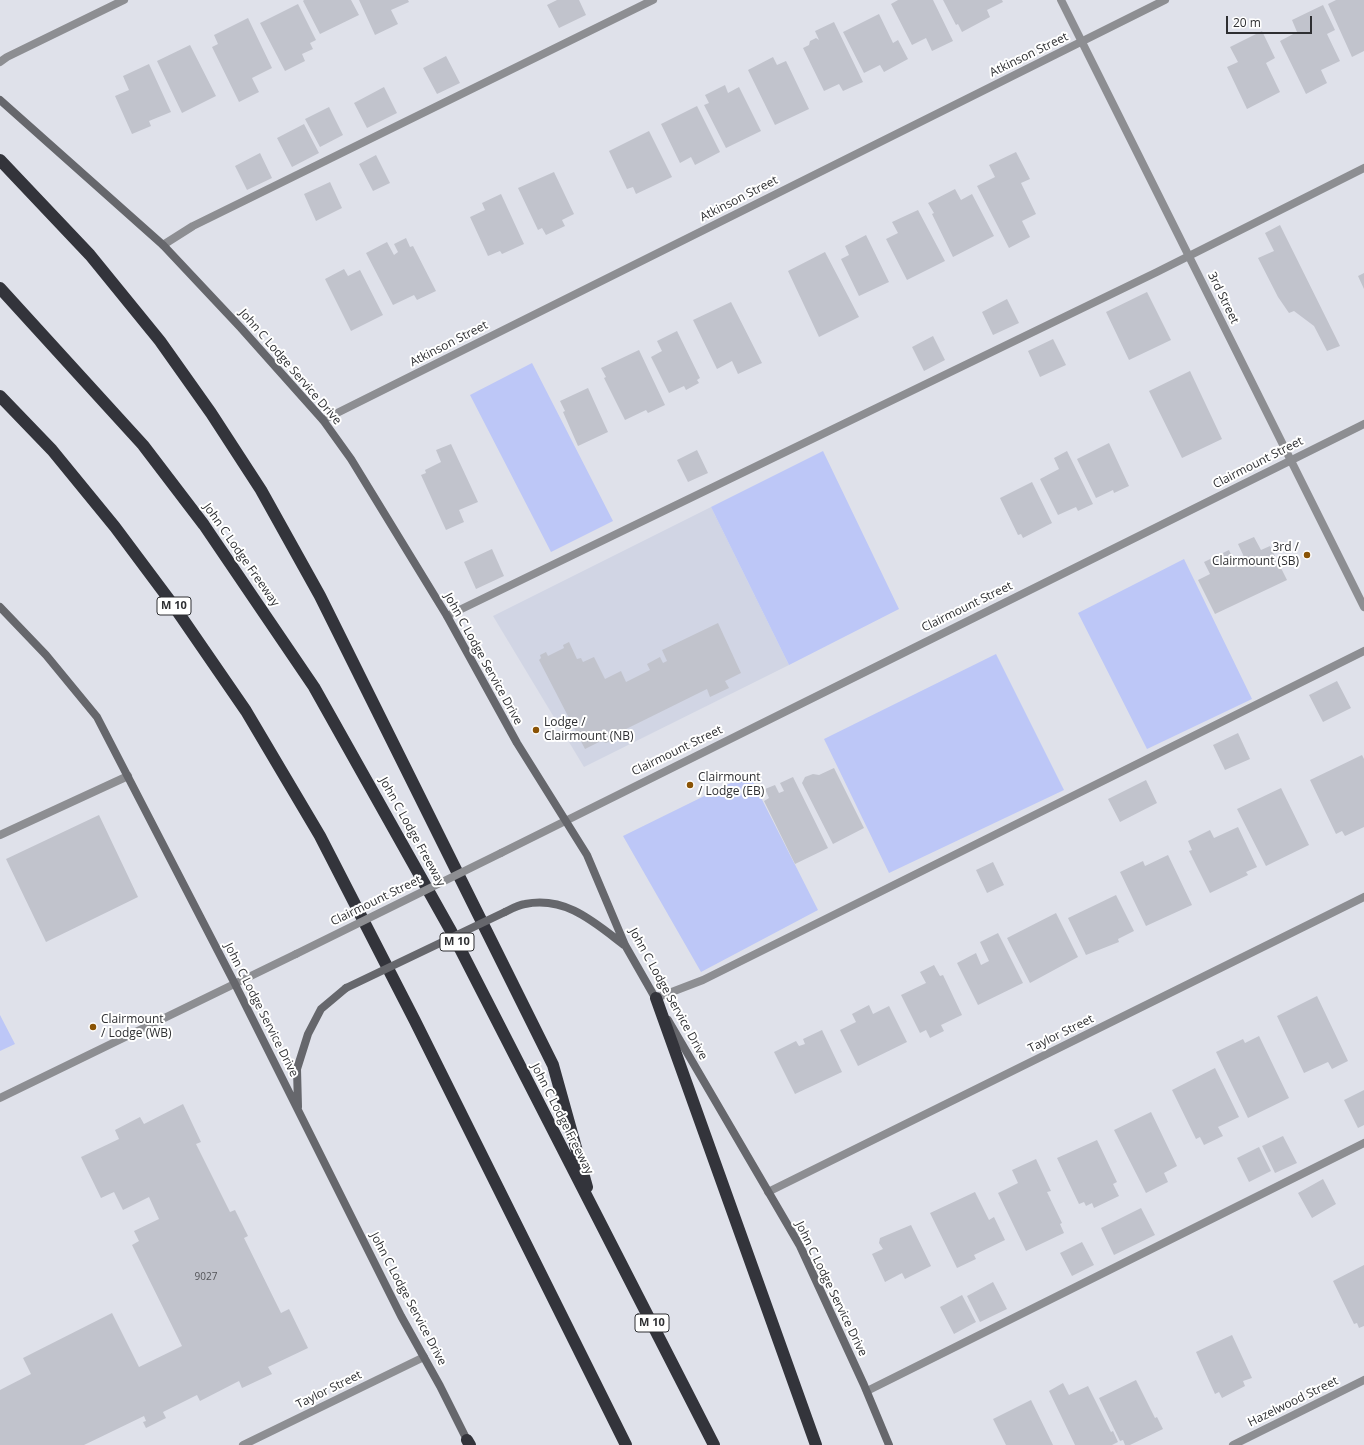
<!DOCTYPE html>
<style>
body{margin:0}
#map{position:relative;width:1364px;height:1445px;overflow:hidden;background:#dfe1ea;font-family:"Open Sans",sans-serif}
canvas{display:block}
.scale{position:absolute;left:1226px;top:16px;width:86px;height:18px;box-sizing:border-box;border:2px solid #2e2f32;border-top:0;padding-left:5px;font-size:12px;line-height:14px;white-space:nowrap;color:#2e2f32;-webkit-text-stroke:3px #fff;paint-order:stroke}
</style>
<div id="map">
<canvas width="1364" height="1445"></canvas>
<div class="scale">20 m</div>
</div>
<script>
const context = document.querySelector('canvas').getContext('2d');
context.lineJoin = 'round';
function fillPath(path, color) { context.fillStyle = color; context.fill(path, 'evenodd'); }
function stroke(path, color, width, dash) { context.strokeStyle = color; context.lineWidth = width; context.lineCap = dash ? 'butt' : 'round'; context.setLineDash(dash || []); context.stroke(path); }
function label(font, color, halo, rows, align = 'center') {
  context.font = font + ' "Open Sans",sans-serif'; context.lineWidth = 4; context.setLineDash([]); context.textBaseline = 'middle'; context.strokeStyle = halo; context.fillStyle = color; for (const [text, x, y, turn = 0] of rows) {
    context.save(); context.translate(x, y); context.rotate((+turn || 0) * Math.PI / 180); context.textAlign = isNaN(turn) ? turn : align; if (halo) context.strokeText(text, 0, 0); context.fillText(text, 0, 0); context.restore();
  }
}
const built = new Path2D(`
 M711,507L789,665L584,767L493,616Z`);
const green = new Path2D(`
 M532,363L613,521L551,552L470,395Z
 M823,451L899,609L789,665L711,507Z
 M1184,559L1252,699L1147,749L1078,613Z
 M996,654L1064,790L889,873L824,739Z
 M749,774L818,910L701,972L623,836Z
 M0,1015L15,1044L0,1051Z`);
const building = new Path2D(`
 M304,0H351L359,15L320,34L303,1Z
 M359,0H408L409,2L391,10L398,24L375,35Z
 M557,0H579L586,15L559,28L547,5Z
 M898,0H933L953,41L932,51L926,38L912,45L891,4Z
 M943,0H1002L1003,2L987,10L990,17L962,32L958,24L956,25Z
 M1336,0H1364V51L1352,57L1328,4Z
 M298,4L316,40L310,43L313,49L302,54L305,61L285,71L260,23Z
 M1323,5L1335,30L1327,34L1340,61L1321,70L1327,83L1306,94L1280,41L1297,32L1292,20Z
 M879,14L893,43L898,40L908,59L884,72L880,65L864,73L843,32Z
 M248,18L272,68L252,78L259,92L239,102L212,47L218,44L214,35Z
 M834,22L863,82L843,91L839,84L824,91L803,48L809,45L810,41L816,38L819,40L815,31Z
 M1262,31L1275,58L1266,63L1280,92L1247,109L1227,67L1238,62L1230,47Z
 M190,45L216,96L182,113L157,61Z
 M446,56L460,83L437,94L423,68Z
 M773,57L777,65L786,61L809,109L775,125L748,70Z
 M149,64L171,112L149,121L151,126L132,134L115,96L129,90L123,76Z
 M725,85L728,93L739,87L761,131L726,148L704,105L709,103L705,95Z
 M384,87L397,113L367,128L354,103Z
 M697,106L720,152L695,165L691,157L680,163L661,124Z
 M329,107L343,135L320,147L305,119Z
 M304,124L319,153L292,167L277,138Z
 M649,131L672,177L636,194L633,187L627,189L609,151Z
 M1016,152L1030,179L1021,183L1036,214L1022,221L1030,237L1009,248L977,186L995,177L989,165Z
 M260,153L272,178L247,190L235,166Z
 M376,155L390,183L373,191L359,164Z
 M554,172L574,214L562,220L565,226L546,235L542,228L538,230L518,188Z
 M330,182L342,208L316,221L304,194Z
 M955,189L961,200L972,194L994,236L953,257L932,214L934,213L928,203Z
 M501,194L524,244L502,254L500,251L488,256L470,217L485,210L482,203Z
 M918,210L945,261L907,280L886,239L898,233L892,222Z
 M1280,225L1340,346L1327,351L1314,326L1294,311L1289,313L1278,297L1258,258L1274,251L1265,233Z
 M866,235L889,282L859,296L841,259L849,255L845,246Z
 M406,238L410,247L413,246L436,291L417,300L414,295L393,305L366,253L387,242L394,255L398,252L394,244Z
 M825,252L859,317L819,337L788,271Z
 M344,269L348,276L360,270L383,315L351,331L325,279Z
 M1364,273V289L1358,276Z
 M1147,292L1171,340L1129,360L1106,312Z
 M1007,299L1019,323L993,335L982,312Z
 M731,302L762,363L738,374L732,361L717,369L693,320Z
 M677,331L700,378L697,380L699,383L686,390L684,386L669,393L651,357L662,351L657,341Z
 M933,336L945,360L924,371L912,347Z
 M1053,339L1066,365L1040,377L1028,351Z
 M639,350L665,405L648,413L646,410L625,420L604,378L606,377L601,368Z
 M1190,371L1222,439L1182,458L1149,391Z
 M588,388L608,432L578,446L563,412L565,411L560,401Z
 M1109,443L1129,486L1114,493L1113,490L1096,498L1077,459Z
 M451,444L478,502L459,510L464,522L446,530L421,475L426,473L425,470L441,462L436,450Z
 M697,450L708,473L688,482L677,460Z
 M1067,451L1093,504L1078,511L1076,507L1058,515L1040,479L1059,469L1054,458Z
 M1032,482L1052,523L1023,538L1021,534L1018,535L1000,498Z
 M1254,537L1261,550L1270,546L1287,580L1215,614L1198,580L1210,574L1204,562L1229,550L1235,563L1245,559L1238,544Z
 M492,549L504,576L476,589L464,562Z
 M718,623L741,673L725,681L729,688L710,697L707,689L616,734L613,740L606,743L601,741L585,749L539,660L541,658L540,655L546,652L548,656L564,648L563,645L569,642L577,659L581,658L583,662L594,657L605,679L621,671L626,682L650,670L647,664L660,657L663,663L667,661L662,650Z
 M1337,681L1351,708L1323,722L1309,695Z
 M1238,733L1250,759L1225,770L1213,745Z
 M1362,755L1364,759V827L1345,836L1342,831L1336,834L1310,780Z
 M834,768L864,828L833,844L802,783L805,777L813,774L819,775Z
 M793,777L828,848L795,864L764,801L769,798L765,789L775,785L779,793L784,791L780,783Z
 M1146,780L1157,803L1120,822L1108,799Z
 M1281,788L1309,845L1266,866L1237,809Z
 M99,815L138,897L46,942L6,859Z
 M1238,827L1257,867L1246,872L1248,875L1210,893L1189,851L1192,850L1188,841L1210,830L1214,838Z
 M1168,855L1192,905L1146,926L1120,872L1143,861L1145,866Z
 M993,862L1004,885L987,893L976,870Z
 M1116,895L1134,931L1118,939L1119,942L1086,955L1068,918Z
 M1056,913L1078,957L1030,983L1007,938Z
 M998,933L1023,983L978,1005L957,963L976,953L981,965L989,961L980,942Z
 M934,965L940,976L943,975L962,1015L941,1025L944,1031L930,1038L926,1030L920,1033L901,995L926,983L920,972Z
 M1317,996L1348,1061L1332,1069L1328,1062L1304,1073L1277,1016Z
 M869,1005L873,1014L889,1006L907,1042L858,1066L840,1030L856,1022L852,1014Z
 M822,1030L842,1072L795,1094L774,1052L796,1041L799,1046L805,1044L803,1039Z
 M1259,1036L1289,1098L1248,1118L1216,1052L1243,1039L1245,1043Z
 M1215,1068L1239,1117L1218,1127L1223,1136L1204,1145L1200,1137L1196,1139L1172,1090Z
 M1364,1090V1125L1358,1128L1344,1100Z
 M183,1104L201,1142L196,1144L230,1212L235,1210L248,1236L244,1238L281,1313L289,1309L308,1348L268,1367L272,1374L242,1388L239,1381L200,1401L197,1395L163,1412L166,1418L146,1428L143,1422L146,1421L144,1416L84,1445H0V1390L31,1374L23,1358L112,1313L139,1367L182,1346L132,1245L139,1241L134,1231L159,1219L149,1197L123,1210L114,1192L101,1198L81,1157L119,1139L115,1130L140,1117L144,1124Z
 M1151,1112L1177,1166L1164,1173L1168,1182L1146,1193L1114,1130Z
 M1283,1136L1297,1163L1275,1173L1262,1146Z
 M1097,1140L1117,1182L1113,1184L1119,1196L1094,1208L1092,1203L1086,1206L1084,1202L1079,1204L1057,1158Z
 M1259,1147L1271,1171L1249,1182L1237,1158Z
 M1036,1159L1051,1191L1047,1192L1062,1223L1060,1224L1064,1233L1026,1251L998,1193L1018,1183L1012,1170Z
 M1323,1179L1336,1204L1312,1218L1298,1193Z
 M975,1192L989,1220L994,1217L1005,1240L974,1255L976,1259L957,1268L930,1213Z
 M1141,1208L1155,1235L1114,1255L1101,1228Z
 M911,1225L931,1266L905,1279L902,1273L885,1282L872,1254L883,1249L879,1243L880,1238Z
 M1082,1242L1094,1265L1072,1276L1060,1253Z
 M1364,1265V1326L1359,1328L1357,1323L1354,1324L1333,1281Z
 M993,1282L1007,1309L980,1322L967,1296Z
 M962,1295L976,1322L954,1334L940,1307Z
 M1232,1335L1252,1378L1243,1381L1245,1386L1222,1398L1219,1392L1215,1394L1196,1352Z
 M1136,1380L1155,1418L1157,1417L1163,1429L1130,1445H1125L1123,1440L1120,1441L1099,1398Z
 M1063,1383L1069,1395L1088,1386L1111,1432L1113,1431L1118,1442L1112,1445H1075L1049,1391Z
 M1031,1400L1053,1445H1006L993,1419Z`);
const service = new Path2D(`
 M163,245L193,226L653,0
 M447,616L1157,272L1364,168
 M0,835L128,776
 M656,998L703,980L1364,651
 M867,1391L1364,1143`);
const minor = new Path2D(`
 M0,62L7,57L124,0
 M323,420L1165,0
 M501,853L1364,424
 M0,1098L296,954
 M768,1192L1364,897
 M243,1445L424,1357
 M1233,1445L1364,1380`);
const tertiary = new Path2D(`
 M1061,0L1364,607`);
const secondary = new Path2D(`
 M0,100L163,245L241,328L323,420L351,459L447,616L517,743L587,855L625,945L657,1001
 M0,607L46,655L97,717L235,984L401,1316L440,1386L469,1444
 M505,912C511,909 518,905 525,904C566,896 594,922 624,945
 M668,1020L800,1246L864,1385L889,1445
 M298,1107L297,1069L308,1034L321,1009L346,988`);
const motorway = new Path2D(`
 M0,160L90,255L160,341L211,413L261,490L320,596L553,1065L587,1187
 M0,288L143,445L204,525L314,687L451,931L714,1445
 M0,396L52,450L115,527L171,602L246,711L320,836L415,1021L626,1445
 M656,998L816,1445
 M467,1440L470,1445`);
const minorBridge = new Path2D(`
 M296,954L501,853`);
const secondaryBridge = new Path2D(`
 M346,988L505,912`);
const markers = [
 [1307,555,4,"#8a5305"],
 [536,730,4,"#8a5305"],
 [690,785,4,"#8a5305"],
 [93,1027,4,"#8a5305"]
];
const numberNames = [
 ["9027",206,1277]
];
const shields = [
 [174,606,34],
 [457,942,34],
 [652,1323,34]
];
const shieldNames = [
 ["M 10",174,606],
 ["M 10",457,942],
 ["M 10",652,1323]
];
const streetNames = [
 ["Atkinson Street",1029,55,-26],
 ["Atkinson Street",739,199,-27],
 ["3rd Street",1223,298,64],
 ["Atkinson Street",449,344,-27],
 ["John C Lodge Service Drive",290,367,49],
 ["Clairmount Street",1258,463,-27],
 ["John C Lodge Freeway",241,555,55],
 ["Clairmount Street",967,607,-26],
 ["John C Lodge Service Drive",483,659,61],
 ["Clairmount Street",677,751,-26],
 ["John C Lodge Freeway",412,832,61],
 ["Clairmount Street",376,901,-26],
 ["John C Lodge Service Drive",668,994,61],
 ["John C Lodge Service Drive",261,1010,63],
 ["Taylor Street",1061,1034,-26],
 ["John C Lodge Freeway",562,1119,63],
 ["John C Lodge Service Drive",831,1289,64],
 ["John C Lodge Service Drive",408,1299,62],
 ["Taylor Street",329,1390,-26],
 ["Hazelwood Street",1293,1402,-26]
];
const poiNames = [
 ["3rd /",1299,548,"right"],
 ["Clairmount (SB)",1299,562,"right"],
 ["Lodge /",544,723],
 ["Clairmount (NB)",544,737],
 ["Clairmount",698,778],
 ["/ Lodge (EB)",698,792],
 ["Clairmount",101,1020],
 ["/ Lodge (WB)",101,1034]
];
fillPath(built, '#d1d5e4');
fillPath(green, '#bdc7f7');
fillPath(building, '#c1c3cc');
stroke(service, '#8d8e92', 8);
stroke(minor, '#8d8e92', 8);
stroke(tertiary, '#8d8e92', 8);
stroke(secondary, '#66676c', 8);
stroke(motorway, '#33343b', 12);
stroke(minorBridge, '#8d8e92', 8);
stroke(secondaryBridge, '#66676c', 8);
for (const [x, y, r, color] of markers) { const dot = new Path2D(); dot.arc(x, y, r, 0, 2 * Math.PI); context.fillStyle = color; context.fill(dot); stroke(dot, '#fff', 1.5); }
label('10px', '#535458', null, numberNames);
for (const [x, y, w] of shields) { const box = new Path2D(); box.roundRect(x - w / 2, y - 9, w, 18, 3); context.fillStyle = '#fff'; context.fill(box); stroke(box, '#2e2f32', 1); }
label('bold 11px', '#2e2f32', null, shieldNames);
label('12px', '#2e2f32', '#fff', streetNames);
label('12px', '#2e2f32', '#fff', poiNames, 'left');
</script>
